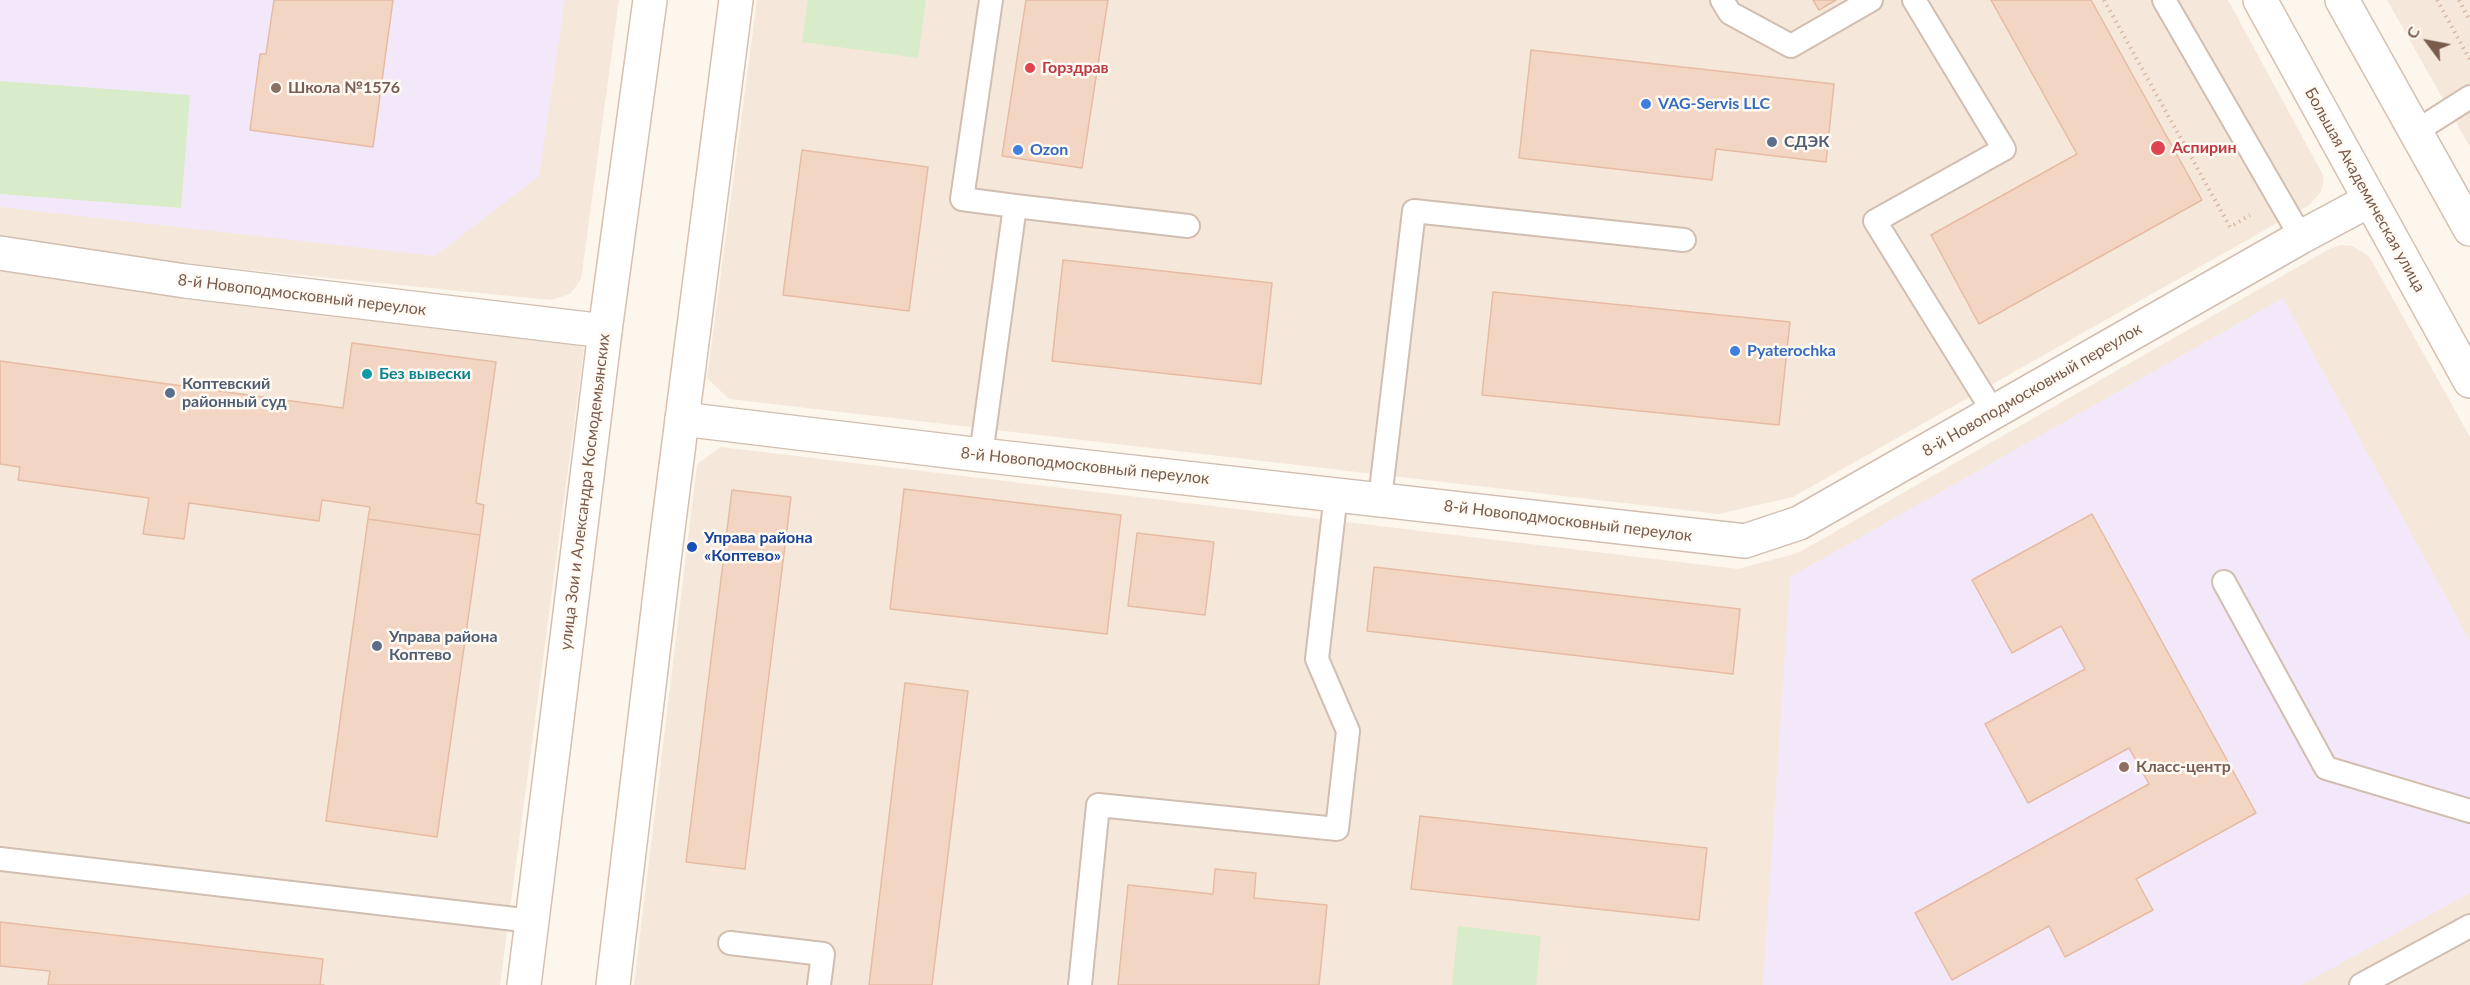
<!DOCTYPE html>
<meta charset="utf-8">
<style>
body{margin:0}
#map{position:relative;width:2470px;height:985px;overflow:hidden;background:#fdf6ec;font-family:Lato,sans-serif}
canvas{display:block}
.north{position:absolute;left:2398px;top:12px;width:60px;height:60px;-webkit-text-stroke:4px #fffaf3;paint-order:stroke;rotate:302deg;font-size:16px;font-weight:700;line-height:24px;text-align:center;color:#7a5c4d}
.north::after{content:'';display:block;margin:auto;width:21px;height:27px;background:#7a5c4d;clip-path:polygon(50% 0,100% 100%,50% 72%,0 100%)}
</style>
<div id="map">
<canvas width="2470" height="985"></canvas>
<div class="north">С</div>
</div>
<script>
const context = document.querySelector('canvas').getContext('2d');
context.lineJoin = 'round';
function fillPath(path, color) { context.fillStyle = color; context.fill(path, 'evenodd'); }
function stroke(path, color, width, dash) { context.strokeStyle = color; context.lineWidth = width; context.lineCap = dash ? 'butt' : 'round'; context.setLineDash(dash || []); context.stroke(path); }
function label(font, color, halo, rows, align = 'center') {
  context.font = font + ' Lato,sans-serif'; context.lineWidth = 5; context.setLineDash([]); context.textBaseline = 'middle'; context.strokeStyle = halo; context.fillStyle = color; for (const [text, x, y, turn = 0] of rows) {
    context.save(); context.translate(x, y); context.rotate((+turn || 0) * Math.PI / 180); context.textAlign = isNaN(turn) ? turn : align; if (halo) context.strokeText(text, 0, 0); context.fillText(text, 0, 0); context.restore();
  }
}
const residential = new Path2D(`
 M0,0H619L581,280L570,294L551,300L179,263L0,239Z
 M757,0H2228L2323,175V184L2321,192L2309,205L1793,497L1719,514L729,399L707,378Z
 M2387,0H2470V147Z
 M2341,245L2352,246L2369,256L2470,437V985H634L697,464L721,447L1738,569L1798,553L2331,248Z
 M0,262L576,342L584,349L500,985H0Z`);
const education = new Path2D(`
 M0,0H565L539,176L435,256L0,207Z
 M2283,298L2470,641V893L2301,985H1763L1790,577Z`);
const green = new Path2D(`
 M808,0H926L918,58L802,42Z
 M0,81L190,95L181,208L0,194Z
 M1458,926L1541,936L1536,985H1452Z`);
const building = new Path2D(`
 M274,0H393L373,147L250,130L260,54H266Z
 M1026,0H1108L1082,168L1002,156Z
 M1813,0H1836L1819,10Z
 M1991,0H2091L2202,200L1979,324L1931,235L2077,154Z
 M1531,50L1834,84L1826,162L1716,149L1712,180L1519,158Z
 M802,150L928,167L909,311L783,295Z
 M1063,260L1272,283L1261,384L1052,361Z
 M1493,292L1790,322L1779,425L1482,395Z
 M352,343L496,362L476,503L484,505L480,535L368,519L370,507L322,500L319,521L189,503L184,539L143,534L149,498L18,480L20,467L0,464V361L343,408Z
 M904,489L1121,515L1107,634L890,609Z
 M732,490L791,497L745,869L686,862Z
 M2092,514L2256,813L2136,879L2153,910L2065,957L2049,926L1952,980L1915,913L2149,784L2129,748L2028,803L1985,724L2085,669L2061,626L2012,653L1972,580Z
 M368,519L480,535L437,837L326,821Z
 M1137,533L1214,542L1205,615L1128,606Z
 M1374,567L1740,609L1733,674L1367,631Z
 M905,683L968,691L932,985H869Z
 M1420,816L1707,848L1699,920L1411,889Z
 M1215,869L1256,873L1254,898L1327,905L1319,985H1118L1128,885L1213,894Z
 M0,922L323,959L320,985H324H48L50,971L0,966Z`);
const path = new Path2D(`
 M2104,0L2230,227L2250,215
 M2437,0L2470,60
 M2459,0L2470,21`);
const service = new Path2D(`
 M1722,0L1730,13L1791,46L1871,0
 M1914,0L2004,149L1875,221L1994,413
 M2164,0L2301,237
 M2415,132L2470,97
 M1015,206L1188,226
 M981,455L1015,206L962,199L991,0
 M1380,499L1414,211L1684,240
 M2224,582L2326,768L2470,811
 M0,859L532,921
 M730,943L823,954L819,985
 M1080,985L1098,805L1337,829L1348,731L1317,659L1336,494
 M2361,985L2470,926`);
const minor = new Path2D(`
 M0,253L185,281L605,331
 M682,419L981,455L1745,541L1799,523L2301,237L2370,200`);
const secondary = new Path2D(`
 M2260,0L2470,381
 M2342,0L2470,229
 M524,985L605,331L650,0
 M613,985L666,544L736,0`);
const markers = [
 [1030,68,6,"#e0444e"],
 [276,88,6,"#8d6e63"],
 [1646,104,6,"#3f7fe0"],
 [1772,142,6,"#5c6f8a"],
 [2158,148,8,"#e0444e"],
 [1018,150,6,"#3f7fe0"],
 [1735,351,6,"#3f7fe0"],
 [367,374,6,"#0f9aa8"],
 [170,393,6,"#5c6f8a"],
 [692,547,6,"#1a4fb4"],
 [377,646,6,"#5c6f8a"],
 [2124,767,6,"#8d6e63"]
];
const healthNames = [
 ["Горздрав",1042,68],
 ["Аспирин",2172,148]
];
const educationNames = [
 ["Школа №1576",288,88],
 ["Класс-центр",2136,767]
];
const shopNames = [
 ["VAG-Servis LLC",1658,104],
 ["Ozon",1030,150],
 ["Pyaterochka",1747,351]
];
const serviceNames = [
 ["СДЭК",1784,142],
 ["Коптевский",182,384],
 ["районный суд",182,402],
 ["Управа района",389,637],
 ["Коптево",389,655]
];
const streetNames = [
 ["Большая Академическая улица",2365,190,61],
 ["8-й Новоподмосковный переулок",302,295,7],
 ["8-й Новоподмосковный переулок",2032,390,-30],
 ["8-й Новоподмосковный переулок",1085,466,6],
 ["улица Зои и Александра Космодемьянских",585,492,-83],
 ["8-й Новоподмосковный переулок",1568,521,7]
];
const cultureNames = [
 ["Без вывески",379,374]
];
const transitNames = [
 ["Управа района",704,538],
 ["«Коптево»",704,556]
];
fillPath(residential, '#f5e8da');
fillPath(education, '#f3e8fa');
fillPath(green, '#d8ecc9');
fillPath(building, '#f3d5c3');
stroke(building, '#e6bba3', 1.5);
stroke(service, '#d1beb0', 26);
stroke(minor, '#d1beb0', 36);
stroke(secondary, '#d6c0b0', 36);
stroke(path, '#d9b8a5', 4, [1.5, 4.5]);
stroke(service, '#fff', 22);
stroke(minor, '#fff', 33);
stroke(secondary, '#fff', 33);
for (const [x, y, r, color] of markers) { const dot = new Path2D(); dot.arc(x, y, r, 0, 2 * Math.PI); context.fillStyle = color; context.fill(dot); stroke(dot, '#fffaf3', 2); }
label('bold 16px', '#be3a42', '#fffaf3', healthNames, 'left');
label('bold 16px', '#785e54', '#fffaf3', educationNames, 'left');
label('bold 16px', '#366cbe', '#fffaf3', shopNames, 'left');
label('bold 16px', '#4e5e75', '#fffaf3', serviceNames, 'left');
label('16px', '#7a5c4d', '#fffaf3', streetNames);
label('bold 16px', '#0d838f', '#fffaf3', cultureNames, 'left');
label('bold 16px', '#164399', '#fffaf3', transitNames, 'left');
</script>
